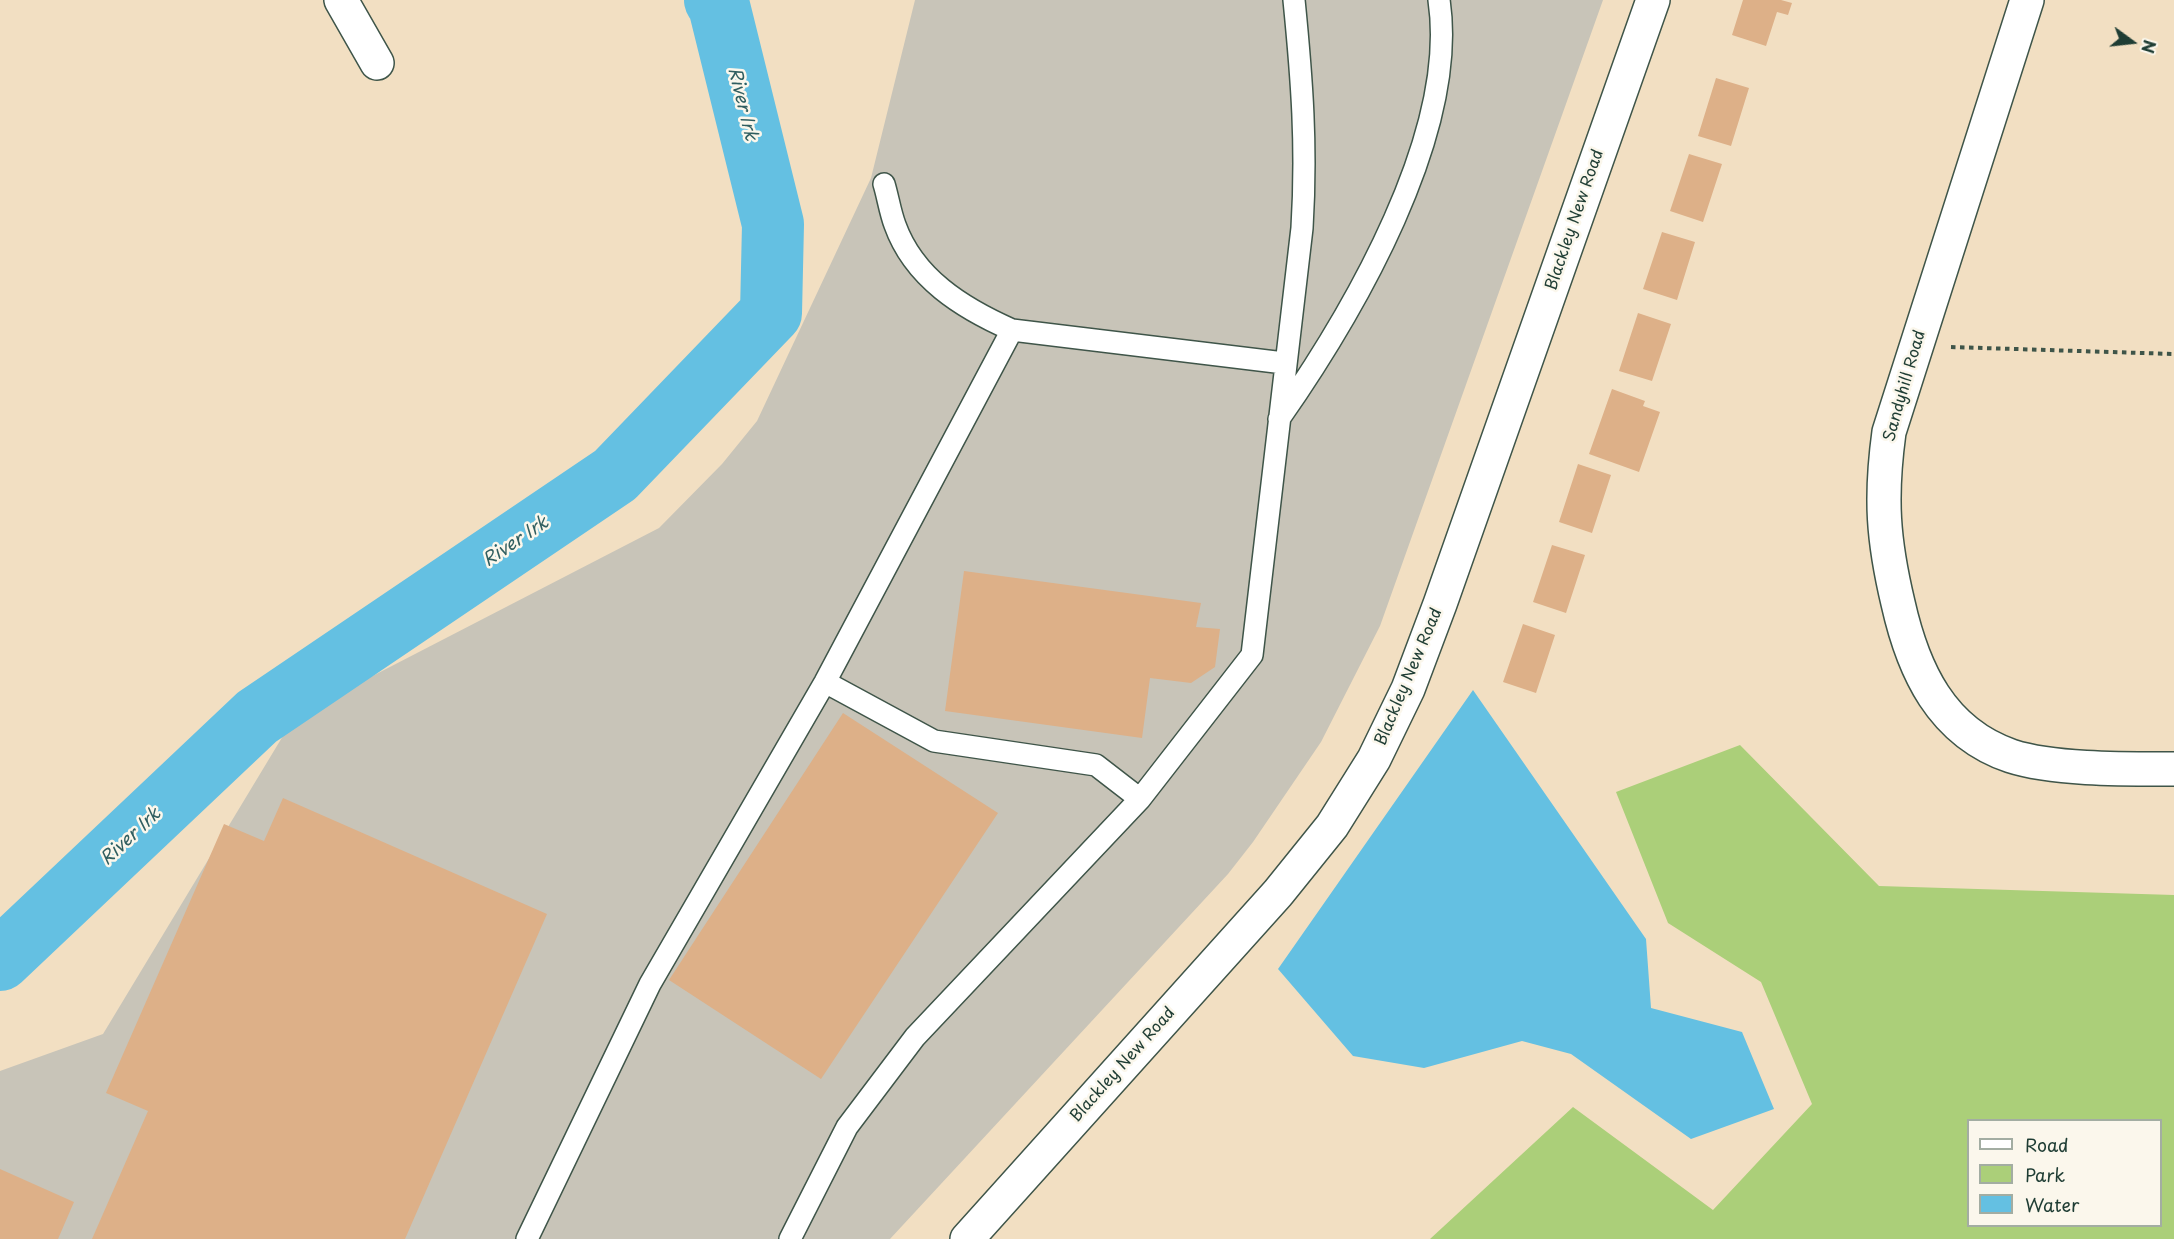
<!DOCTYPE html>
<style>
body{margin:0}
#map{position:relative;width:2174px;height:1239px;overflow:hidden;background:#f2dfc2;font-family:"Playpen Sans",sans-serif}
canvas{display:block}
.legend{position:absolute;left:1967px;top:1119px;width:195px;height:108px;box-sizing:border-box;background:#fbf7ec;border:2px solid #a3ada2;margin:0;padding:8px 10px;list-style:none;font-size:18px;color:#1f3d34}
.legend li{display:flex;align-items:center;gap:12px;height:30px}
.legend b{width:30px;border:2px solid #a3ada2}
.north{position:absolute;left:2102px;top:12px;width:60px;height:60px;-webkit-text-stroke:4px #fbf7ec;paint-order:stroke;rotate:105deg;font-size:16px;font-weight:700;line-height:24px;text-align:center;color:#1f3d34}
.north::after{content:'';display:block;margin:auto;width:21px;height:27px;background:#1f3d34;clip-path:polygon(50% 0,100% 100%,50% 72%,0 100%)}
</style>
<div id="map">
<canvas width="2174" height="1239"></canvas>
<ul class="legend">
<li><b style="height:8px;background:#fff"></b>Road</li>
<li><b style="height:16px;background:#abcf79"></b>Park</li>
<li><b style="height:16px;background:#64c0e2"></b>Water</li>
</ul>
<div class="north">N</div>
</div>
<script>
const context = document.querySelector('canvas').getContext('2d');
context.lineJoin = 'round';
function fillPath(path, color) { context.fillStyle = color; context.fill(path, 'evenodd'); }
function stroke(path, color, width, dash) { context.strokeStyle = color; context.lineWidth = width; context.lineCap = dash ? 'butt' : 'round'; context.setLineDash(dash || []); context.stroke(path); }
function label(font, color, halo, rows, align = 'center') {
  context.font = font + ' "Playpen Sans",sans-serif'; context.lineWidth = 5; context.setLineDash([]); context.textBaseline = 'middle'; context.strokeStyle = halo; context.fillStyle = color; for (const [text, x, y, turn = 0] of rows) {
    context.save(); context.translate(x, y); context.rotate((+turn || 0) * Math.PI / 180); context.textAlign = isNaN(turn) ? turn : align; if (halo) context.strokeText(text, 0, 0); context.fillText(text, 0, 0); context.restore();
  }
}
const industrial = new Path2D(`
 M915,0H1603L1380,626L1321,742L1253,842L1228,874L890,1239H0V1071L103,1034L295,716L659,528L722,464L757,421L871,178Z`);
const green = new Path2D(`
 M1740,745L1879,886L2174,895V1239H1430L1573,1107L1713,1210L1812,1104L1761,982L1668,923L1616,792ZM1968,1120H2160V1226H1968Z`);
const water = new Path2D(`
 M1473,690L1646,939L1651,1008L1742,1032L1774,1109L1691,1139L1571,1054L1522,1041L1424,1068L1353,1056L1278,969Z`);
const river = new Path2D(`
 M0,960L257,717L615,475L771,313L773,224L719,6L715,0`);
const building = new Path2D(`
 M1743,0H1781L1792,3L1788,15L1777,12L1766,46L1732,35Z
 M1716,78L1749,88L1731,146L1698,136Z
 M1689,154L1722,164L1703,222L1670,211Z
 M1662,232L1695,242L1677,300L1643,289Z
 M1638,313L1671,324L1652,381L1619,371Z
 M1612,389L1645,401L1643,406L1660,412L1639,472L1589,454Z
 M1578,464L1611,475L1592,533L1559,522Z
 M1552,545L1585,555L1566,613L1533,602Z
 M964,571L1201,603L1196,627L1220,629L1215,667L1191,683L1150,678L1142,738L945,711Z
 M1523,624L1555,635L1536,693L1503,682Z
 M843,713L998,813L821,1079L669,980Z
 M283,798L547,914L405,1239H92L148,1111L106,1093L224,824L264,841Z
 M0,1169L74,1202L58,1239H0Z`);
const path = new Path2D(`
 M1951,347L2174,354`);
const lane = new Path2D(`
 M884,184C888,197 890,212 895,225C914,278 962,308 1012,330L1284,363
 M1279,419C1353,313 1459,133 1439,0
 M825,682L934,741L1096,765L1140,799
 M527,1239L650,984L825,682L1012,330
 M790,1239L847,1127L915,1037L1140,799L1252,655L1302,228C1307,147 1302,80 1294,0`);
const street = new Path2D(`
 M341,0L377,63
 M2027,0L1889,432C1880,498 1883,540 1898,603C1913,670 1941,732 2011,756C2054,770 2128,769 2174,769`);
const secondary = new Path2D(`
 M967,1239L1278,893L1332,826L1374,759L1408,689L1440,604L1653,0`);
const streetNames = [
 ["Blackley New Road",1575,220,-71],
 ["Sandyhill Road",1905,386,-74],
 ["Blackley New Road",1409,677,-67],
 ["Blackley New Road",1123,1065,-48]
];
const waterNames = [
 ["River Irk",742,104,76],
 ["River Irk",516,542,-34],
 ["River Irk",131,837,-43]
];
fillPath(industrial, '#c8c4b8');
fillPath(green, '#abcf79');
fillPath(water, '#64c0e2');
stroke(river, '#64c0e2', 62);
fillPath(building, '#ddb088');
stroke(lane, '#3f5549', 24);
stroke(street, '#3f5549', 36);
stroke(secondary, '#3f5549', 36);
stroke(path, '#3f5549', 4, [4.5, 4.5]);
stroke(lane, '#fff', 21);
stroke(street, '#fff', 33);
stroke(secondary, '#fff', 33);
label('16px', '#1f3d34', '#fbf7ec', streetNames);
label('italic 18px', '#305e60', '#fbf7ec', waterNames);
</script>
